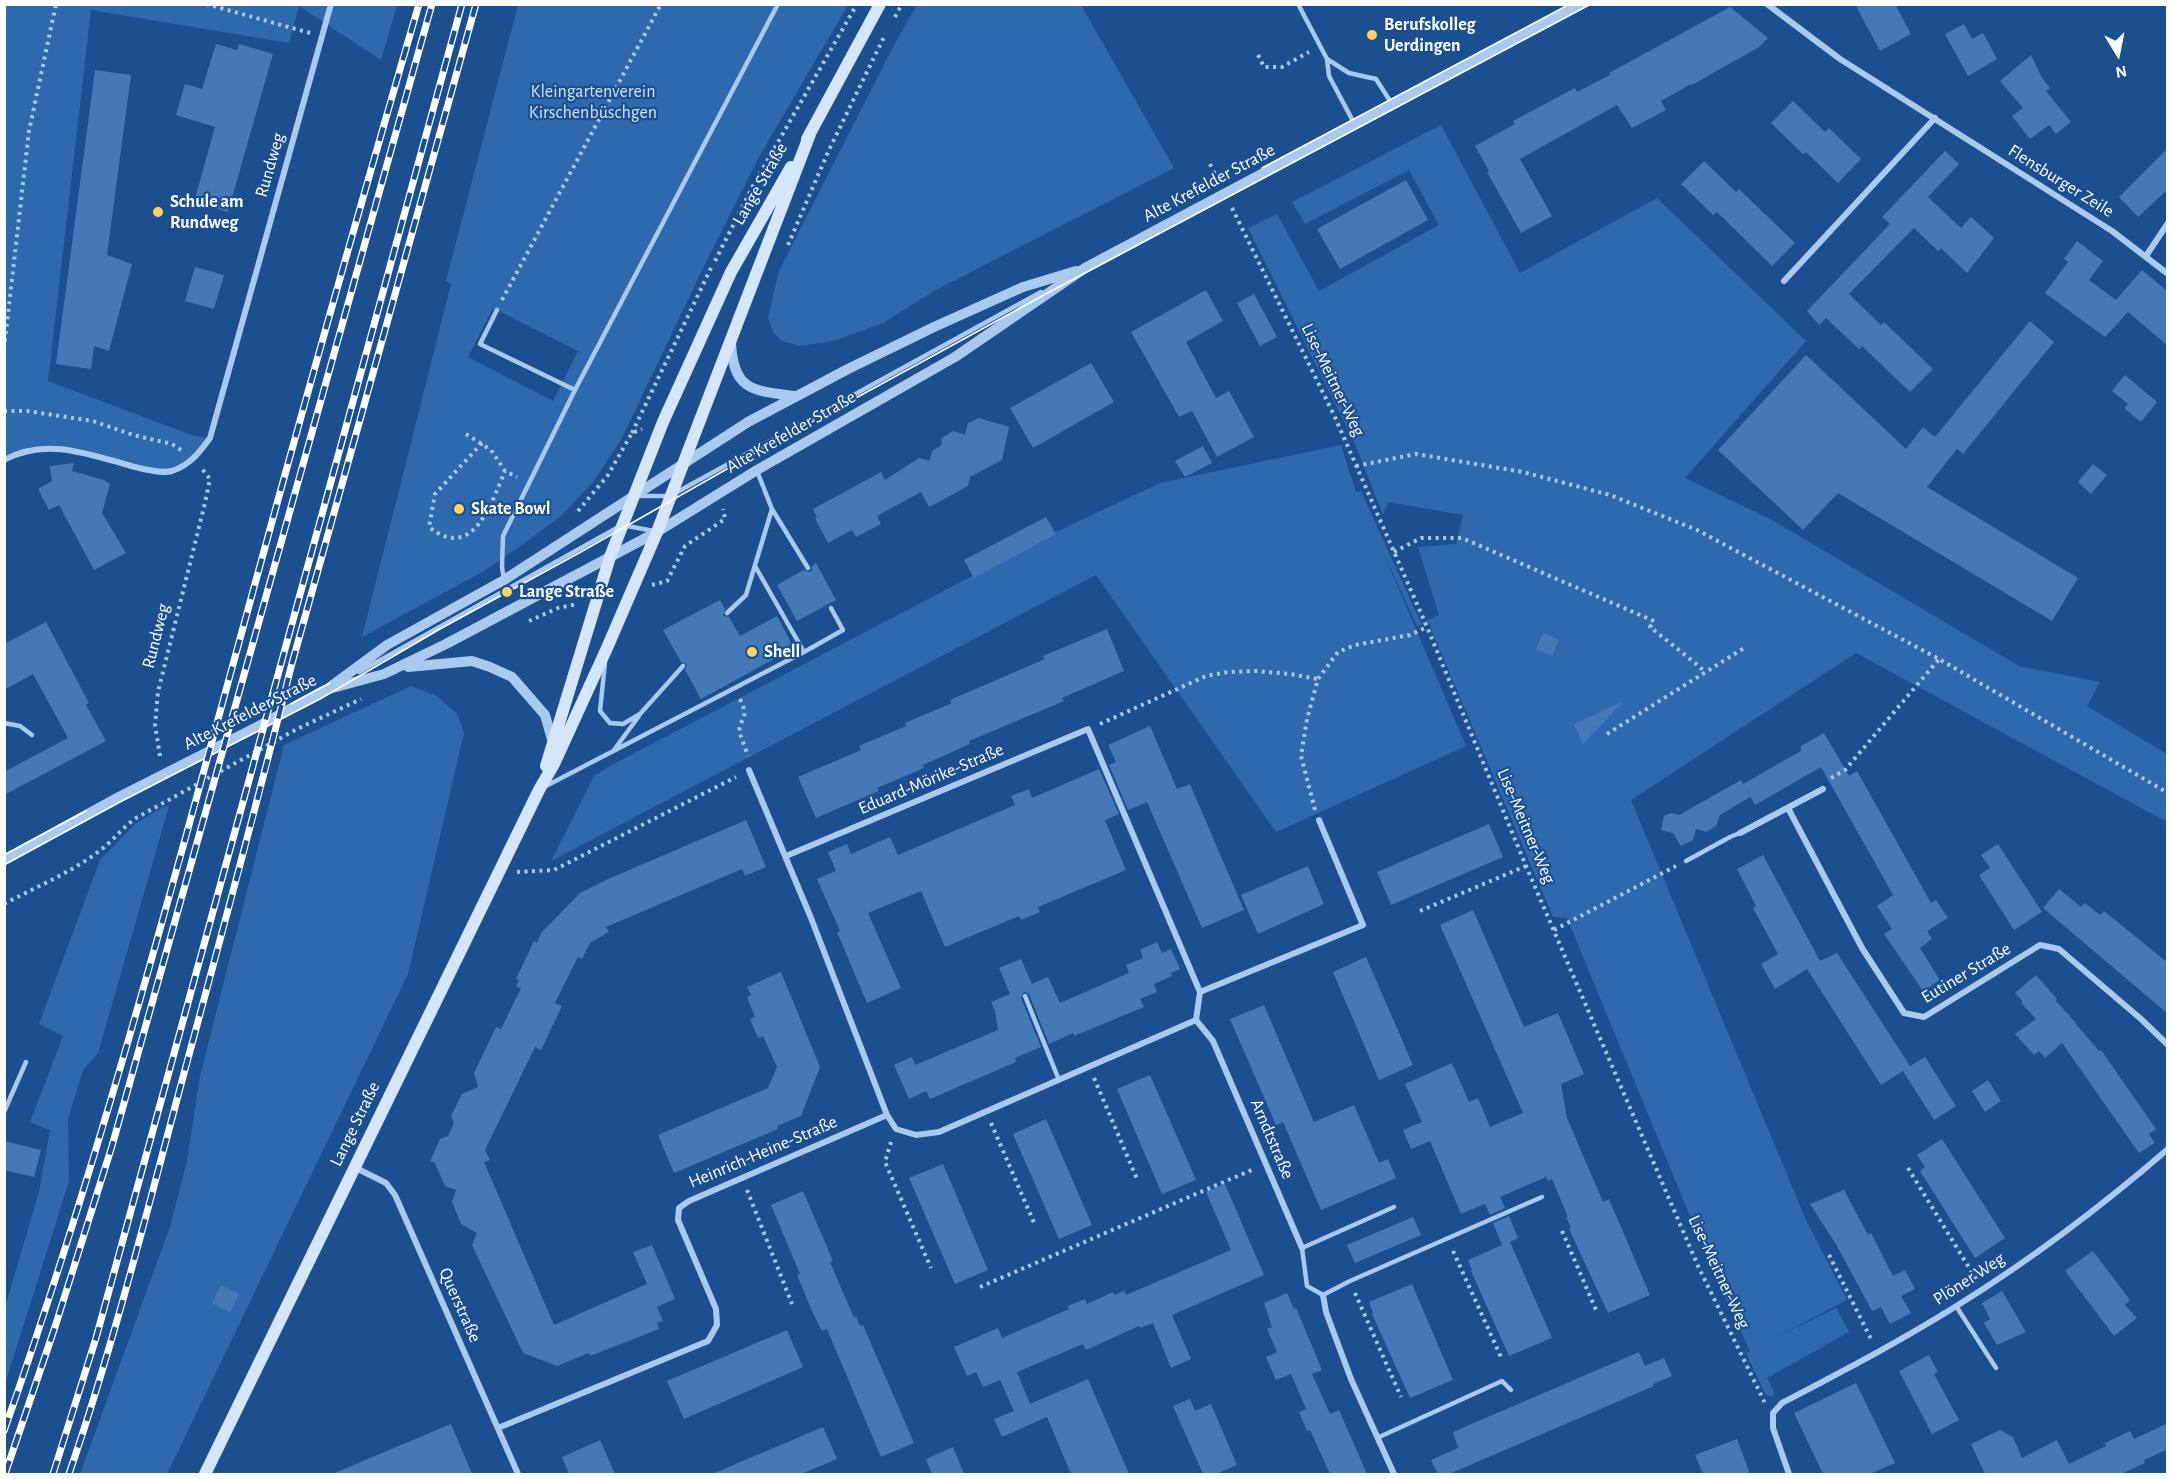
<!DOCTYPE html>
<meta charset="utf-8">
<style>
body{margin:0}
#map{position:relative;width:2172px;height:1479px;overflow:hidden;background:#1b4f8f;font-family:"Alegreya Sans",sans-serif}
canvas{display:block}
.frame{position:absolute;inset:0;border:6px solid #fff;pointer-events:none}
.north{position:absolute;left:2088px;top:24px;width:60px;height:60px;-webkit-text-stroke:4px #1b4f8f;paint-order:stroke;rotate:170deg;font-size:16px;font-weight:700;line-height:24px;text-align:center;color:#fff}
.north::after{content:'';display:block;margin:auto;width:21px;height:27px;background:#fff;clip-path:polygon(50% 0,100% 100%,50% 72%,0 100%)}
</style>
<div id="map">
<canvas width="2172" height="1479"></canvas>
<div class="frame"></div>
<div class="north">N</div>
</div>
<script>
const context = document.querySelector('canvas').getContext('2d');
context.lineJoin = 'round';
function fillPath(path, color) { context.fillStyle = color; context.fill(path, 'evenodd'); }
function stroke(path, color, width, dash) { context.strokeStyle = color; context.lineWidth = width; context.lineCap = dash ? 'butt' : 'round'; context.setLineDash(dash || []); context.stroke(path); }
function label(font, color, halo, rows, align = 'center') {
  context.font = font + ' "Alegreya Sans",sans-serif'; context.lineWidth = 4.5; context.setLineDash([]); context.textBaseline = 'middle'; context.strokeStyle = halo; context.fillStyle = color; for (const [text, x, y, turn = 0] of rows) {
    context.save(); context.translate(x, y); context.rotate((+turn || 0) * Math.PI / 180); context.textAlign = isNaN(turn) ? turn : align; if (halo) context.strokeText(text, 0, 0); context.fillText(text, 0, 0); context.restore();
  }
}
const green = new Path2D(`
 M5,5H397L381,60L299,6L289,43L91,10L48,381L194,436L210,438L195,459L171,471L146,470L84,452L33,449L5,460Z
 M518,5H848L759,157L706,262L622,438L594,481L561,516L519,547L484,571L362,637L451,284L446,281ZM493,308L578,351L553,401L468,357Z
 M917,5H1081L1174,168L934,291L883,323L833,341L800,346L782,341L773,332L768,317L779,271L893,47Z
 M1441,125L1520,273L1657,198L1806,341L1685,478L1772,520L2019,666L2100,682L2087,706L2167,754V822L1856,653L1631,800L1806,1220L1847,1300L1774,1338L1836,1308L1849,1332L1767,1378L1775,1394L1771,1397L1765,1394L1746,1353L1750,1351L1709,1262L1567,918L1553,917L1428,622L1417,626L1379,543L1466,746L1276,832L1096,575L551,861L594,776L608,767L1056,532L1160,483L1341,445L1356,492L1361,491L1421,623L1439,615L1418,547L1456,544L1463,515L1388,502L1383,515L1355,444L1248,228L1277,214L1319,291L1439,225L1409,170L1305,224L1292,202Z
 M411,686L437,696L457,714L464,733L408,974L167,1474H80L170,1227L187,1161L200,1076L284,745Z
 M165,806H169L98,1053L83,1070L68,1119L69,1181L5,1384V1307L39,1192L50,1130L30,1122L63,1036L39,1024L100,860L135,824Z`);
const building = new Path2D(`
 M1855,4H1895L1911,34L1880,51Z
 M1730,7L1768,38L1759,47L1692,85L1691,84L1661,101L1666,110L1632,128L1617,105L1520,159L1552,216L1521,233L1487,172L1489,171L1475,146L1515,124L1513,121L1575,88L1577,92L1610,75L1609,73Z
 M1964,24L1972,39L1983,33L1997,59L1968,76L1945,34Z
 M216,44L237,50L239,44L273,54L228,212L194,202L215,127L176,115L185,84L202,89Z
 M2031,55L2042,78L2050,88L2046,91L2071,122L2056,134L2049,125L2030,139L2012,116L2023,108L2000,81Z
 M95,70L131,75L107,255L132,264L109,351L94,346L91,369L56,364Z
 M1793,101L1825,132L1829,128L1861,159L1838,183L1806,152L1803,154L1771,123Z
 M2168,148V189L2138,217L2119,197Z
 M1945,151L1959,164L1928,197L1961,228L1971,217L1994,238L1967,273L1941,248L1938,251L1914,228L1849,294L1881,325L1884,322L1933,369L1910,392L1862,346L1859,349L1826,318L1819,325L1807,311L1890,224L1882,217Z
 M1704,161L1736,192L1739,189L1795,243L1772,266L1717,212L1713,215L1681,184Z
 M1406,180L1428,220L1340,269L1317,229Z
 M2077,241L2103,261L2089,280L2116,300L2142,270L2168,292V346L2128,312L2105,337L2045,293L2068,262L2064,259Z
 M195,267L224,275L214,309L185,301Z
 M1206,290L1223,321L1186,342L1216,398L1229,391L1254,437L1217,457L1192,411L1179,417L1131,332Z
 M1254,294L1277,337L1260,346L1237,303Z
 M2030,321L2054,342L1963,454L1957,449L1927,487L2078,578L2052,621L1838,493L1803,530L1718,450L1806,355L1906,449L1923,427L1935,437Z
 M1091,363L1114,402L1033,448L1010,408Z
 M2125,375L2157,402L2141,422L2124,408L2128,404L2112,391Z
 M979,418L1009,427L1002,460L970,477L968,486L929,507L921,492L877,516L881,524L856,537L852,530L828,543L815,518L817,517L813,509L881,472L885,480L919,458L929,461L933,450L941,446L942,438L953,431L965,435L968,423Z
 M1203,446L1212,463L1185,477L1175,461Z
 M74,463L72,471L104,480L110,484L102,513L126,553L94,570L59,505L49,510L38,489L52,481L50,466Z
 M2093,464L2107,475L2091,494L2078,482Z
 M1046,517L1056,534L974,578L964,560Z
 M816,563L836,600L797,621L777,585L804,570L810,572L812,570V566Z
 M720,600L725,609L723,616L729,617L740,636L777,616L794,648L701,699L685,670L687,664L681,662L663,630Z
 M46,622L89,703L86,705L106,741L4,795V772L68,738L33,674L4,690V644Z
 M1107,629L1124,671L1062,698L1064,701L969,741L970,744L923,765L924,768L877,788L879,791L816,818L798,777L861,750L859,746L906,726L905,723L952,703L950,700L1045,659L1043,656Z
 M1543,633L1559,640L1552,656L1536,649Z
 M1621,702L1622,703L1583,744L1574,724Z
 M1150,726L1177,789L1190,784L1244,910L1202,928L1147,802L1128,810L1109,765L1116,762L1108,745Z
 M1824,733L1849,776L1857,771L1931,903L1936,900L1948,918L1927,931L1932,939L1920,948L1940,980L1923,991L1884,934L1892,929L1877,906L1893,895L1821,767L1755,805L1745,787L1750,797L1720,815L1716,826L1706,832L1696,829L1693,840L1681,846L1673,833L1661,830L1664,816L1671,813L1679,815L1741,780L1743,784L1801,751V746Z
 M1099,769L1119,814L1105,820L1126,870L1038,907L1040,912L1021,920L1019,916L945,947L921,891L868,913L901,988L867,1003L837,932L840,931L817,879L836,871L828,852L847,844L851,854L890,837L898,855L1015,805L1011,796L1029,789L1032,798Z
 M746,820L766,867L745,876L742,869L606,927L609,932L590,943L582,959L578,957L555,1003L562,1006L541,1050L535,1047L485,1150L490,1160L484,1162L554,1325L647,1284L633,1252L652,1245L675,1299L657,1307L663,1321L657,1323L659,1329L590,1356L589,1353L557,1366L523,1353L472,1245L477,1233L461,1224L452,1202L456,1190L445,1186L435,1163L430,1161L440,1139L448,1136L454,1123L451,1116L462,1094L478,1087L474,1073L496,1027L501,1029L521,988L516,986L519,980L516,979L534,941L537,943L541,933L580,893L608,879Z
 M1489,824L1503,857L1391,905L1377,872Z
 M1998,844L2042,912L2014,930L1979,875L1990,868L1981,855Z
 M1763,855L1820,961L1837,953L1910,1066L1925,1057L1956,1106L1934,1120L1903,1071L1881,1085L1807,969L1775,989L1761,964L1778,954L1753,908L1756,906L1737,869Z
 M1308,866L1324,904L1258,934L1241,895Z
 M2059,889L2081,907L2085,903L2100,915L2104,911L2168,963V1014L2043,908Z
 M1473,910L1524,1027L1558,1013L1584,1074L1561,1084L1567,1118L1603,1202L1609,1199L1650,1295L1608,1313L1569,1229L1571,1228L1566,1217H1568L1552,1179L1548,1181L1546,1177L1500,1197L1505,1208L1490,1215L1485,1204L1461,1214L1430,1141L1411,1149L1403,1130L1422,1122L1405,1084L1452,1063L1469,1102L1478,1098L1490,1127L1523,1113L1440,925Z
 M1157,942L1162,953L1171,949L1180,969L1171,973L1172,976L1154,984L1157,992L1140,999L1144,1007L1074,1036L1073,1033L1049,1044L1029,994L1024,992L1021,998L1041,1047L1015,1058L1016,1062L930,1099L926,1091L909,1099L894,1065L912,1057L915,1065L998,1030L995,1011L991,1002L1010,994L999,968L1021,959L1032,984L1048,977L1060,1003L1129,973L1126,965L1143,958L1140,950Z
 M1366,957L1413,1065L1379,1080L1333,972Z
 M781,972L820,1067L801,1116L777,1126L778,1129L674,1173L658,1135L768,1088L777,1067L763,1036L758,1038L750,1019L755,1017L747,997L751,995L747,987Z
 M2036,975L2057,999L2056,1001L2076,1023H2075L2099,1051L2101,1050L2156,1129L2149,1134L2155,1143L2139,1153L2062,1043L2045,1058L2039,1051L2034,1055L2015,1034L2036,1019L2021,1003L2023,1002L2015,993Z
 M1264,1005L1314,1122L1354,1105L1379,1163L1388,1159L1396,1178L1321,1210L1283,1122L1276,1125L1230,1019Z
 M1150,1075L1196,1180L1162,1194L1117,1089Z
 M1988,1080L2001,1101L1985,1112L1972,1091Z
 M1046,1119L1092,1225L1059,1239L1013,1134Z
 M1942,1139L2005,1238L1975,1258L1920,1171L1925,1167L1917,1155Z
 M4,1141L41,1150L34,1177L4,1170Z
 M943,1164L988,1270L955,1284L909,1178Z
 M1225,1184L1264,1275L1172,1315L1191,1359L1171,1368L1153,1323L1140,1328L1139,1326L1086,1350L1083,1344L1017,1372L1030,1404L1088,1379L1129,1474H1071L1047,1417L1002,1437L994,1419L1014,1411L1000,1380L983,1387L976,1372L967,1376L954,1347L998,1328L1002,1338L1069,1309L1068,1306L1085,1299L1087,1304L1113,1292L1114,1295L1124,1291L1126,1295L1231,1250L1206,1192Z
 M1844,1190L1868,1235L1871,1233L1893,1276L1905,1270L1915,1289L1901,1296L1911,1313L1890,1324L1881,1307L1872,1311L1837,1246L1810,1204Z
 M803,1191L833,1261L830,1262L854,1318L856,1316L860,1326L863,1325L914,1443L881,1457L827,1329L822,1331L812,1311L797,1275L800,1274L771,1205Z
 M1509,1216L1518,1238L1510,1242L1552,1338L1509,1356L1471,1271L1472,1270L1468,1260L1502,1245L1493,1223Z
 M1413,1217L1421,1235L1355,1263L1347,1245Z
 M2093,1251L2130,1300L2125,1305L2137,1318L2114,1336L2065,1271Z
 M1412,1284L1453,1380L1410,1398L1372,1314L1373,1313L1369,1302Z
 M221,1285L239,1294L230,1313L212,1303Z
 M2002,1291L2026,1332L1997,1345L1984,1323L1990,1319L1982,1303Z
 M1287,1293L1294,1309L1296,1308L1322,1370L1312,1374L1330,1414L1339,1410L1367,1474H1330L1310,1430L1307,1431L1299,1412L1306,1409L1291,1374L1276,1380L1266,1357L1277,1352L1267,1329L1272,1327L1264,1303Z
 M787,1330L803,1367L684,1419L667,1381Z
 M1639,1352L1645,1366L1664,1358L1672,1376L1653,1384L1654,1386L1449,1474H1438L1431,1460L1458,1448L1453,1432Z
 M1929,1355L1938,1372L1934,1374L1959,1420L1932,1434L1899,1371Z
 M1856,1383L1895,1463L1870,1474H1823L1794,1413Z
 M1190,1399L1195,1411L1211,1404L1237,1465L1216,1474H1203L1173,1406Z
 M2168,1423V1449L2144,1460L2145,1463L2121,1474H1985L1971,1444L2000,1430L2013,1437L2022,1458L2057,1440L2069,1464L2106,1446L2105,1443L2130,1431L2134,1439Z
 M451,1424L472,1474H332Z
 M823,1427L837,1459L801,1474H712Z
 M1737,1439L1750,1474H1703L1695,1455Z
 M600,1440L615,1474H569L562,1457Z
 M953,1447L964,1474H932L926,1459Z`);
const path = new Path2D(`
 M206,4L310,33
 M895,17L902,4
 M1258,55L1264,67H1282L1309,52
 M1210,164L1217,179
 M1232,208L1334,415L1427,627L1526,866L1698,1266L1765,1403
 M788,245L828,152L884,37
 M715,261L754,184L857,4
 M502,300L661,4
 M4,349L29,131L56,4
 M4,411H27L93,421L133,435L172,444L181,450
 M632,433L711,268
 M466,434L491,450L505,471L517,477
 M482,443L435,494L429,527C473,562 491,504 505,471
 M1356,466L1416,454L1523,472L1610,495L1697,530L1939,659L2168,793
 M578,511L608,475L632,433L642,429
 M1394,552L1421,538H1462L1654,621L1650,627L1700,667L1704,672
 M652,585L667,581L685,546L725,519L723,509
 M529,621L558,608L578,604
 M740,699C749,719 742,714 739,731L748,756
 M1100,724L1206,676L1228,672L1256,671L1290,674L1318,679
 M1607,734L1744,648
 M160,756L155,725L158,692L205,503L210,479L202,469
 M1831,778L1845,770L1939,659
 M1315,810L1301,756L1307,719L1318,679L1338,652L1355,645L1410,635L1427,627
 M517,872L554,870L736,777
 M4,904C36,887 70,873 98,852C112,842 122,828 136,818L297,729L361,699
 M1420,911L1526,866
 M1554,930L1676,866
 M1094,1078L1137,1179
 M991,1123L1035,1225
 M891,1142L885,1162L931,1268
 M1908,1168L1976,1279
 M747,1190L792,1304
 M1562,1231L1596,1310
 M1453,1251L1501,1357
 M1829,1255L1872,1341
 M980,1287L1254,1169
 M1355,1293L1401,1397`);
const service = new Path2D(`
 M1298,4L1327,59L1329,76L1354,123
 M1327,59L1349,73L1376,79L1392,104
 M497,310L480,344L575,390
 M640,496H670L1041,292
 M772,509L808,568
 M504,580L502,567L503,536L575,390L778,4
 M727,613L746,595L772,509L757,471
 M804,652L843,630L831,608
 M605,663L600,711L610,723L623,724L640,714L683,666
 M359,672L622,525L654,531
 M4,723L20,726L32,735
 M614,750L639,716
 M544,787L804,652L755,566
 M1686,861L1730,837L1740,833
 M1025,996L1059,1080
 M4,1112L26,1062
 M1394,1207L1302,1248L1307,1286L1323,1295L1350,1281L1542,1197
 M1956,1306L1996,1368
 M1377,1438L1502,1381L1511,1390`);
const minor = new Path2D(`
 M1767,4L1840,59L2112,231L2168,274
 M2146,256L2168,223
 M1784,281L1935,118
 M4,460C45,437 89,454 131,466C143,469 160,474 172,471C190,465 199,453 210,438L331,4
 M749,770L811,918L887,1115
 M1788,808L1862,948L1904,1013L1924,1017L2040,945L2059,949L2141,1019L2168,1045
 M1740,833L1823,789
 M786,856L1088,729L1200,992L1196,1020L1213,1041L1302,1248
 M1200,992L1363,925L1319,820
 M354,1167L386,1183L395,1195L518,1474
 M1323,1295L1326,1312L1351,1379L1394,1474
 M498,1428L708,1341L717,1325L716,1309L678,1220L679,1208L689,1201L887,1115L896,1129L916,1135L939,1132L1196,1020
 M1789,1474L1773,1428V1413L1782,1403C1841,1372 1901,1341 1958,1305C2032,1259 2102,1206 2168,1149`);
const tertiary = new Path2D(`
 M731,342C733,391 753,391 795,396
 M408,667L472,661L490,667L512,677L545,715L553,743
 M330,687L387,645L504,580L748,422L848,369L934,327L1023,287L1076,271
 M4,860L119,797L257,727L325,690L384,674L446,644L610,557L657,532L757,470L955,357L1085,268L1581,4`);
const secondary = new Path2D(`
 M807,139L880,4
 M546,766L610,557L663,422L731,272L791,167
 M205,1474L539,790L554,764L607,648L657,532L810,134`);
const tram = new Path2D(`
 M1262,168L1570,4
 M291,704L330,683
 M4,855L86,811
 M4,865L120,802L320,699L440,629L579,553L748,457L1055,289L1591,4`);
const rail = new Path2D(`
 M4,1431C106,1142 183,846 264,551C314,368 366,186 419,4
 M5,1474L55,1327L112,1146L432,4
 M53,1474L96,1338L462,4
 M69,1474C112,1349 145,1220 179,1092C217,951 256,809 291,667L476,4`);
const markers = [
 [1372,35,6,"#ffd166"],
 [158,212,6,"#ffd166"],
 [459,509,6,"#ffd166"],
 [507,592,6,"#ffd166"],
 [752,652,6,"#ffd166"]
];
const poiNames = [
 ["Berufskolleg",1384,25],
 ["Uerdingen",1384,46],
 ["Schule am",170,202],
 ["Rundweg",170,223],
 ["Skate Bowl",471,509],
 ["Lange Straße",519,592],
 ["Shell",764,652]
];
const parkNames = [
 ["Kleingartenverein",593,92],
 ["Kirschenbüschgen",593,113]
];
const streetNames = [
 ["Rundweg",270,165,-74],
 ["Flensburger Zeile",2061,181,32],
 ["Alte Krefelder Straße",1209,183,-28],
 ["Lange Straße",760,184,-60],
 ["Lise-Meitner-Weg",1333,380,64],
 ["Alte Krefelder Straße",791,432,-30],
 ["Rundweg",156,636,-76],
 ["Alte Krefelder Straße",250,712,-27],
 ["Eduard-Mörike-Straße",931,779,-23],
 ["Lise-Meitner-Weg",1526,826,67],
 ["Eutiner Straße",1966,973,-31],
 ["Lange Straße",355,1124,-64],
 ["Arndtstraße",1272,1139,67],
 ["Heinrich-Heine-Straße",763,1152,-23],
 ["Lise-Meitner-Weg",1719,1272,65],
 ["Plöner Weg",1969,1279,-33],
 ["Querstraße",460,1305,66]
];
fillPath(green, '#2e69ad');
fillPath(building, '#4478b7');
stroke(path, '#a9c9ee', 4, [3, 4.5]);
stroke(service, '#a9c9ee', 4.5);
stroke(minor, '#a9c9ee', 6);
stroke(tertiary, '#a9c9ee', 10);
stroke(secondary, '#d6e6fa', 12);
stroke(tram, '#fff', 1.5);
stroke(rail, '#fff', 7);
stroke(rail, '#1b4f8f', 4.5, [14]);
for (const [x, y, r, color] of markers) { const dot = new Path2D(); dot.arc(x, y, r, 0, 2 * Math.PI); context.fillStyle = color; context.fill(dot); stroke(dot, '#1b4f8f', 2); }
label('bold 18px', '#fff', '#1b4f8f', poiNames, 'left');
label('18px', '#cfe3fa', '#1b4f8f', parkNames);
label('18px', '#fff', '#1b4f8f', streetNames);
</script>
